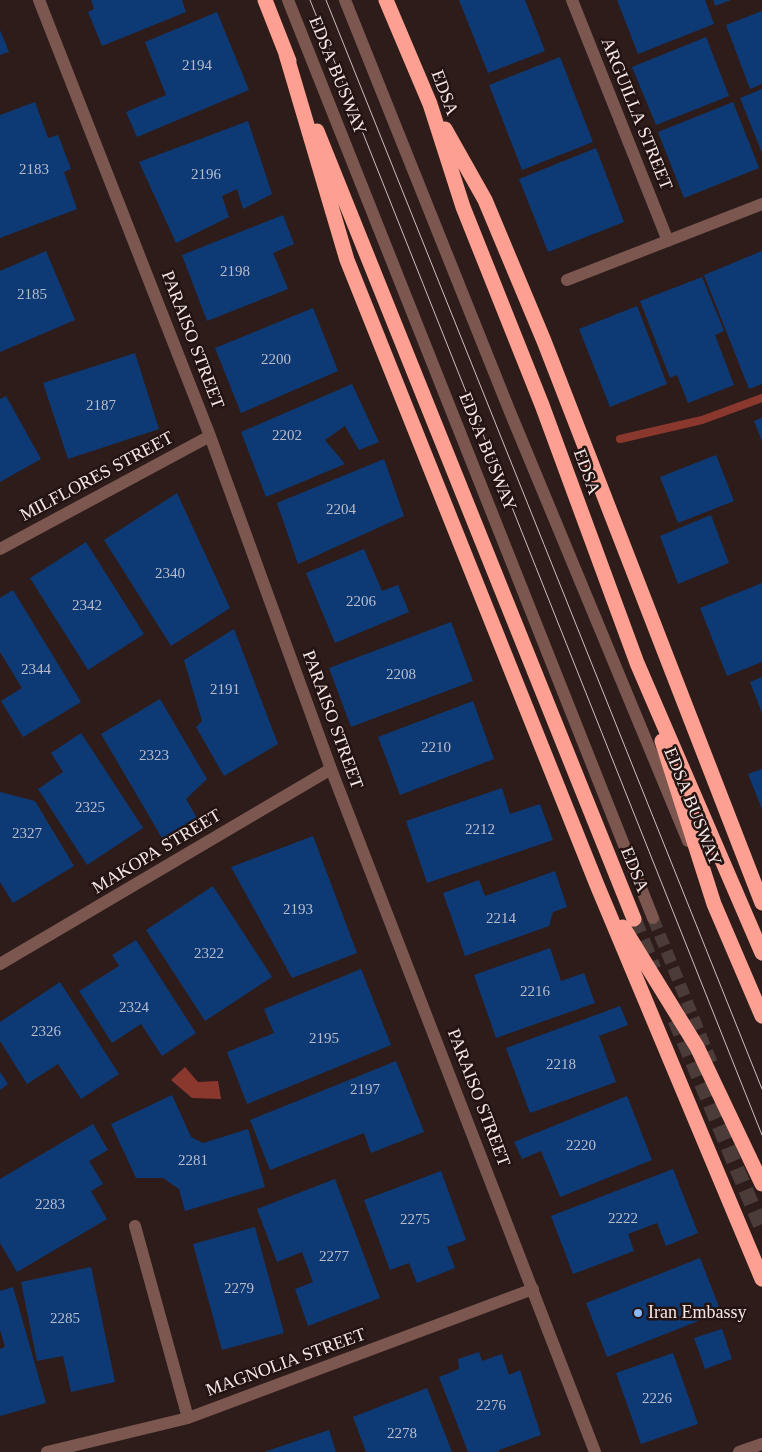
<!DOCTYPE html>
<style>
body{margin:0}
canvas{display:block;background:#2d1c1a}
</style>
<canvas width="762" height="1452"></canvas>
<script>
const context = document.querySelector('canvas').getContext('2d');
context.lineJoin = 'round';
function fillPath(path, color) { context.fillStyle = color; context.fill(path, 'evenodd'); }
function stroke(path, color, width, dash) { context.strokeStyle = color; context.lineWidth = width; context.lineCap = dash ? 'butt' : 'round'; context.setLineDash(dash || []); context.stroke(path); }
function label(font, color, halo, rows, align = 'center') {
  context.font = font + ' "Times New Roman",serif'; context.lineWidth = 5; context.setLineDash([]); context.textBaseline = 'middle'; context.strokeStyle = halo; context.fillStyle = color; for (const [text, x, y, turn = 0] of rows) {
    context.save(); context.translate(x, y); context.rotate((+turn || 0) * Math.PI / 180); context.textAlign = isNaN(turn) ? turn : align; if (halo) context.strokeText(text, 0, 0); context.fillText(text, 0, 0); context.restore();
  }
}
const water = new Path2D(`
 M185,1067L198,1082L218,1081L221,1099L192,1098L171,1080Z`);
const stream = new Path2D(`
 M620,439L702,420L762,398`);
const building = new Path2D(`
 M91,0H182L186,12L102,46L88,12L94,9Z
 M459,0H525L545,51L488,73Z
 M617,0H705L714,24L638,54Z
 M713,0H731L715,6Z
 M762,11V84L750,89L726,25Z
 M217,12L249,90L137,137L126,112L166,95L145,42Z
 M0,30L9,52L0,55Z
 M706,37L729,96L656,125L632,67Z
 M560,57L593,142L522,170L489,85Z
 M762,89V153L740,98Z
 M35,102L48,138L58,135L71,169L64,172L77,209L0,238V115Z
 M733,102L759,168L684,198L658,132Z
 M248,121L272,194L243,209L237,189L222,196L229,217L176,243L139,162Z
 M596,148L624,222L548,252L519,179Z
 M283,215L294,244L273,253L288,289L207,321L182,255Z
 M46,251L75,320L0,352V271Z
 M762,251V384L749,389L704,275Z
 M702,277L724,331L715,335L734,385L688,403L677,375L670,378L640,301Z
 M637,306L667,384L610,407L579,329Z
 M313,308L338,371L241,413L215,348Z
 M135,353L159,429L68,459L43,383Z
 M352,384L379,442L359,450L345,426L325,440L345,464L266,497L241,432Z
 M6,396L41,459L0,482V399Z
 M762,418V441L754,421Z
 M716,455L734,501L678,523L660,477Z
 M384,459L404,516L298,564L277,503Z
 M177,493L230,608L171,646L104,540Z
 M711,515L729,563L678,584L660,536Z
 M86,542L144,634L88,670L30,578Z
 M364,549L382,591L398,585L409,612L335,643L306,573Z
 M762,583V662L727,676L700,608Z
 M13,590L81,702L23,737L1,701L22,688L0,652V598Z
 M451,622L473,681L351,727L329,668Z
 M234,629L278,744L224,776L196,727L202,721L184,660Z
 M762,677V713L750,682Z
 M160,699L207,779L186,799L197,818L162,838L101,734Z
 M473,701L494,759L400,795L378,737Z
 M81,733L143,828L87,865L38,789L63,772L51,753Z
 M762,769V809L748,774Z
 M502,788L510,814L540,804L553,840L427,883L406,821Z
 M0,792L35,801L74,866L13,903L0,882Z
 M313,836L357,953L292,978L231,867Z
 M555,871L567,907L553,912L549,926L465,956L443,893L479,880L485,896Z
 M213,886L272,977L205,1021L146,930Z
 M136,940L196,1033L162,1056L141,1024L112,1043L79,991L119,966L112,955Z
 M550,948L561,981L584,973L595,1003L496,1038L474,975Z
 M361,969L391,1045L247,1104L227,1052L274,1033L264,1009Z
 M60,982L119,1074L81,1099L58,1064L27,1084L0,1041V1022Z
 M620,1006L628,1025L599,1036L616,1082L530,1113L506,1048Z
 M396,1061L424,1132L371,1153L364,1133L270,1170L250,1120Z
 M0,1072L8,1084L0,1090Z
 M172,1095L191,1137L203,1143L248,1129L265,1187L185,1211L179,1189L163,1178H136L111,1124Z
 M627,1096L652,1160L560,1197L541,1151L522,1159L514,1142Z
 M93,1124L108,1150L89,1161L103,1184L91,1191L107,1219L17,1272L0,1243V1179Z
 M673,1169L698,1233L666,1246L657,1223L628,1234L634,1251L573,1274L551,1216Z
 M441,1171L466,1240L447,1247L455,1268L417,1283L409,1263L390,1270L364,1200Z
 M335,1179L380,1298L308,1326L295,1289L313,1282L302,1252L277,1262L257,1209Z
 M255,1227L284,1333L222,1350L193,1244Z
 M700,1258L721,1312L607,1357L586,1303Z
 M91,1267L115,1382L71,1392L63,1356L37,1361L21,1282Z
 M13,1287L46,1403L0,1416V1349L5,1347L0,1330V1291Z
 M722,1329L732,1359L705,1369L694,1338Z
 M479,1352L482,1361L502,1354L509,1375L520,1370L541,1435L499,1450V1452H468L439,1377L459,1369L458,1359Z
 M673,1353L698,1424L641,1444L616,1373Z
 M427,1388L452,1452H366L353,1417Z
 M329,1430L336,1452H264Z`);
const minorTunnel = new Path2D(`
 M653,918L713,1066`);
const highwayTunnel = new Path2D(`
 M634,919L654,969
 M675,1020L762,1229`);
const minor = new Path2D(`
 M39,0L210,436L331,769L595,1452
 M288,0L653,918
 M345,0L510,412L688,841
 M572,0L668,241
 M567,280L762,204
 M0,549L210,436
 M0,964L331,769
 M135,1226L188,1418
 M47,1452L188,1418L533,1289
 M739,1452L762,1444`);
const highway = new Path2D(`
 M265,0L289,61
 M386,0L430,104L463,207L542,405L637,663L762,953
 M286,54L347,260L597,885L762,1279
 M445,129L485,200L544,341L762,903
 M317,131L634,919
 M662,741L714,904L762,1016
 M623,927L697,1047L762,1184`);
const tram = new Path2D(`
 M310,0L762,1135
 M326,0L762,1089`);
const markers = [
 [638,1313,5,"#8cb9fc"]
];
const numberNames = [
 ["2194",197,66],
 ["2183",34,170],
 ["2196",206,175],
 ["2198",235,272],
 ["2185",32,295],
 ["2200",276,360],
 ["2187",101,406],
 ["2202",287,436],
 ["2204",341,510],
 ["2340",170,574],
 ["2206",361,602],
 ["2342",87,606],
 ["2344",36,670],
 ["2208",401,675],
 ["2191",225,690],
 ["2210",436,748],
 ["2323",154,756],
 ["2325",90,808],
 ["2212",480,830],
 ["2327",27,834],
 ["2193",298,910],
 ["2214",501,919],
 ["2322",209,954],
 ["2216",535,992],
 ["2324",134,1008],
 ["2326",46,1032],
 ["2195",324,1039],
 ["2218",561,1065],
 ["2197",365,1090],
 ["2220",581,1146],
 ["2281",193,1161],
 ["2283",50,1205],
 ["2222",623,1219],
 ["2275",415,1220],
 ["2277",334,1257],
 ["2279",239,1289],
 ["2285",65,1319],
 ["2226",657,1399],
 ["2276",491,1406],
 ["2278",402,1434]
];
const streetNames = [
 ["EDSA BUSWAY",337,76,68],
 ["EDSA",444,93,69],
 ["ARGUILLA STREET",636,114,68],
 ["PARAISO STREET",192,340,69],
 ["EDSA BUSWAY",487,452,68],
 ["EDSA",586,472,70],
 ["MILFLORES STREET",97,477,-28],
 ["PARAISO STREET",332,720,70],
 ["EDSA BUSWAY",692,807,68],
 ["MAKOPA STREET",157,852,-31],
 ["EDSA",634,870,68],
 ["PARAISO STREET",478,1098,69],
 ["MAGNOLIA STREET",286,1363,-20]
];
const poiNames = [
 ["Iran Embassy",648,1313]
];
fillPath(water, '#8a382e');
stroke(stream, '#8a382e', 8);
fillPath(building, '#0d3975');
stroke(minorTunnel, '#4b3b39', 12, [12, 6]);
stroke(highwayTunnel, '#4b3b39', 15, [15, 8]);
stroke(minor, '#7c5750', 12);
stroke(highway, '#fd9f91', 15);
stroke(tram, '#cbbebc', 1);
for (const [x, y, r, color] of markers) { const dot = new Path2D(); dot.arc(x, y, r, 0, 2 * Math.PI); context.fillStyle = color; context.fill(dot); stroke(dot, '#231311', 2); }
label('15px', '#babcca', null, numberNames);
label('18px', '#f4e8e6', '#231311', streetNames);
label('18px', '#f4e8e6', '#231311', poiNames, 'left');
</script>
